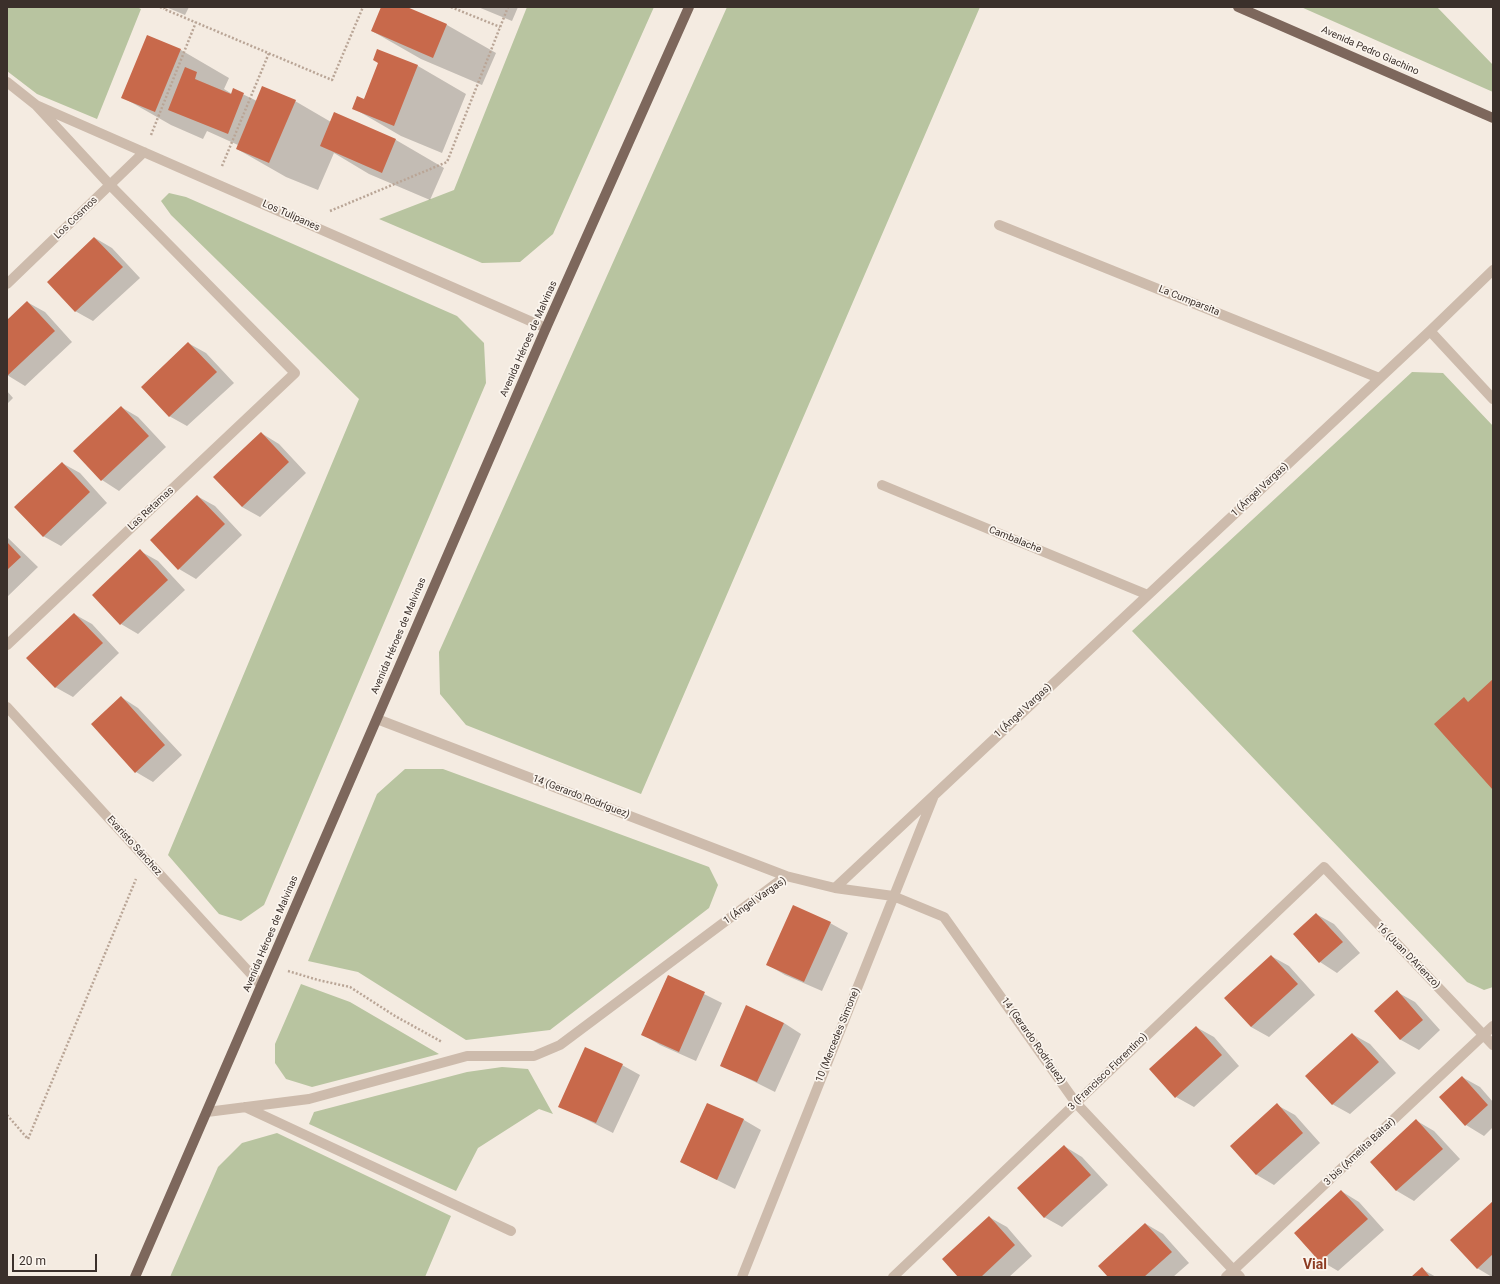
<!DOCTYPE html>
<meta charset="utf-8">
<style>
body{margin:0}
#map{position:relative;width:1500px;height:1284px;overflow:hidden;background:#f4ebe1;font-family:Roboto,sans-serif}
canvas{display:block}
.frame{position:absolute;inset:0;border:8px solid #3b302b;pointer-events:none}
.scale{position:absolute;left:12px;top:1254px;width:85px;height:18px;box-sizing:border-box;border:2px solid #3b302b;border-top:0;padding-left:5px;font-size:12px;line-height:14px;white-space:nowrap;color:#3b302b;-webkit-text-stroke:3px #fbf5ee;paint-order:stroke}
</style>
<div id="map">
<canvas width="1500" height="1284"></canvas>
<div class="frame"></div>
<div class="scale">20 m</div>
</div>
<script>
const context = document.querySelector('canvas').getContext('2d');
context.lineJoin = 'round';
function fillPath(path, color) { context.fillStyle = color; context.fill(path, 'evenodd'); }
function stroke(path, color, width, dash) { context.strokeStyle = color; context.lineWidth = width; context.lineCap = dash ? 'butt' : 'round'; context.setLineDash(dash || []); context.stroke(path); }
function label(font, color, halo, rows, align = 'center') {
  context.font = font + ' Roboto,sans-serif'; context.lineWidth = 3.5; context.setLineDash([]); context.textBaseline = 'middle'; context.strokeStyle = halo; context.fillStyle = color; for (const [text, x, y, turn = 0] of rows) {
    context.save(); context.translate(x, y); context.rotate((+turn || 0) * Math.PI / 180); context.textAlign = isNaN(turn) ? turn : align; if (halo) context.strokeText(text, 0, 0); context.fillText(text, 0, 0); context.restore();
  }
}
const green = new Path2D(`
 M7,7H137L141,9L97,119L37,94L7,71Z
 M527,7H654L553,234L520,262L482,263L379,219L454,190Z
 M727,7H980L641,794L466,725L440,694L439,652Z
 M1301,7H1437L1493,65V92Z
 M169,193L186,197L457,316L484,343L486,383L264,905L241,921L219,914L168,855L359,399L171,215L161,201Z
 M1412,372L1443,373L1493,426V987L1484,990L1467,982L1132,631Z
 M405,769H443L709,867L718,885L709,908L550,1030L466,1040L358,972L308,961L377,794Z
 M301,984L350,1002L439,1054L312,1087L286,1079L275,1063V1044Z
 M502,1067L528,1069L553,1114L539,1109L478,1148L456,1191L309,1124L314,1112L467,1072Z
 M277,1133L451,1216L425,1277H170L218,1167L242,1143Z`);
const shadow = new Path2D(`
 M166,7H189L185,15Z
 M382,7H405L447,25L496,53L482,85L421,59L372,31Z
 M478,7H518L512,21Z
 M148,36L181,50L229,78L224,89L232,94L234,90L257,101H295L331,122L334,114L396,140L444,168L430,200L369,174L334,153L318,190L286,177L237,149L238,145L207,131L203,139L171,125L122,97Z
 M378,50L418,66L466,94L442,153L401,136L353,108L364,100L379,63Z
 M95,238L112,248L140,278L93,321L75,311Z
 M27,302L45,312L72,342L25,386L7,375V321Z
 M188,343L206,353L234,383L187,426L169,416Z
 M7,391L13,398L7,404Z
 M121,407L138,417L166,447L119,491L102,480L75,451Z
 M261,433L279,444L306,473L260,517L242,507Z
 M62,463L80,473L107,503L61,546L43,536Z
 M197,496L215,506L242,535L196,579L179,569Z
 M7,537L38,567L7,597Z
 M140,551L158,561L185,590L138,634L121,624Z
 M74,614L92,624L119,653L73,697L55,687Z
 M121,697L138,708L182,755L153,782L136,772Z
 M1316,914L1334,924L1360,953L1337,973L1320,962L1294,934Z
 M830,923L848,933L822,991L785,975L768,965Z
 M1271,956L1289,966L1315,995L1269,1037L1251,1027Z
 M668,976L722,1003L696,1061L660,1045L642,1034Z
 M1397,992L1415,1002L1440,1030L1419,1050L1401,1040L1375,1011Z
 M784,1023L801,1034L775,1092L721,1065Z
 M1196,1027L1214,1037L1239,1066L1194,1107L1176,1097Z
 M1352,1034L1370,1044L1396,1073L1350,1114L1332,1104Z
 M622,1065L640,1075L613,1133L560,1106Z
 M1462,1077L1480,1087L1493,1102V1127L1484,1136L1466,1125L1440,1097Z
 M707,1104L744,1120L761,1130L735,1189L681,1162Z
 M1277,1105L1295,1115L1320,1143L1274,1185L1257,1175L1231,1146Z
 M1417,1121L1434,1131L1460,1159L1414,1201L1397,1191L1371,1162Z
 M1064,1146L1082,1157L1108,1185L1062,1227L1044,1217Z
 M1341,1191L1359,1202L1384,1230L1338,1271L1321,1261Z
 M1493,1202V1277H1492L1477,1268Z
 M989,1217L1007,1227L1032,1256L1009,1277H960Z
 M1146,1224L1163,1234L1189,1263L1173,1277H1109Z
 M1422,1269L1436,1277H1413Z`);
const building = new Path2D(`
 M381,7H407L447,24L433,58L371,31Z
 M147,35L181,49L155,112L121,98Z
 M377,49L418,65L394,126L352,109L357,96L364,99L378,63L373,60Z
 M185,67L197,72L195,79L231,94L233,88L244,93L228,134L168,110Z
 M262,86L296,100L269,163L236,149Z
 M334,112L396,139L382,173L320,146Z
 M94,237L123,267L75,312L47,282Z
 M27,301L55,331L7,376V320Z
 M188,342L217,372L169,417L141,387Z
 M121,406L149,436L101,481L73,451Z
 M261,432L289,462L242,507L213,477Z
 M62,462L90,492L43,537L14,507Z
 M197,495L225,524L178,570L150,540Z
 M7,542L21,557L7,570Z
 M140,549L168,580L120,625L92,595Z
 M74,613L103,643L55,688L26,658Z
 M1493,679V790L1434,724L1464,697L1468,702Z
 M121,696L165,745L135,773L91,724Z
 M793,905L831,922L804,982L766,965Z
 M1316,913L1343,942L1319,963L1293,934Z
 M1271,955L1298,984L1251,1027L1224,998Z
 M668,975L705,992L679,1052L641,1035Z
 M1397,990L1423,1020L1400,1040L1374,1011Z
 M746,1005L784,1023L757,1082L720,1066Z
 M1196,1026L1222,1055L1175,1098L1149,1069Z
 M1352,1033L1379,1062L1332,1105L1305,1076Z
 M585,1047L623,1064L596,1123L558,1107Z
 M1462,1076L1488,1105L1465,1126L1439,1097Z
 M707,1103L744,1119L717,1180L680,1162Z
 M1277,1103L1303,1133L1256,1175L1230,1146Z
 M1416,1119L1443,1149L1396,1191L1370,1162Z
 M1064,1145L1091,1175L1044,1218L1017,1188Z
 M1341,1190L1368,1219L1320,1262L1294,1233Z
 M1493,1201V1254L1477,1269L1450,1240Z
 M989,1216L1015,1245L981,1277H958L942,1259Z
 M1145,1223L1172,1252L1144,1277H1108L1098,1266Z
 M1422,1267L1430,1277H1411Z`);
const path = new Path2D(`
 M160,7L164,9
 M165,7L164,9L332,80L363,7
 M451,7L500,27
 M151,135L196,22
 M222,166L269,53
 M330,211L447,162L508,7
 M288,971L318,980L350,987L395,1016L442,1042
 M7,1115L28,1139L136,879`);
const minor = new Path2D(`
 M7,82L36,105L546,328
 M999,225L1379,378
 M7,284L144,152
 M1430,331L1493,399
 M882,485L1148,595
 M7,645L295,373L110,185L36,105
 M7,707L261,985
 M377,719L786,876
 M835,888L893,896L944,917L1076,1103L1240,1277
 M245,1107L511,1231
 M207,1112L309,1099L467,1056H534L560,1045L786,876L835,888L1430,331L1493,270
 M742,1277L933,798
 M893,1277L1324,867L1493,1045
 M1226,1277L1493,1026`);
const major = new Path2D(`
 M1238,7L1493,118
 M135,1277L546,328L689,7`);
const streetNames = [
 ["Avenida Pedro Giachino",1370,51,24],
 ["Los Tulipanes",291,216,24],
 ["Los Cosmos",76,218,-44],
 ["La Cumparsita",1189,301,22],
 ["Avenida Héroes de Malvinas",529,339,-66],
 ["1 (Ángel Vargas)",1260,490,-43],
 ["Las Retamas",151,509,-43],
 ["Cambalache",1015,540,22],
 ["Avenida Héroes de Malvinas",399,636,-67],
 ["1 (Ángel Vargas)",1023,711,-43],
 ["14 (Gerardo Rodríguez)",581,797,21],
 ["Evaristo Sánchez",134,846,48],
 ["1 (Ángel Vargas)",755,901,-35],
 ["Avenida Héroes de Malvinas",271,934,-67],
 ["16 (Juan D'Arienzo)",1408,956,46],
 ["10 (Mercedes Simone)",838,1035,-68],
 ["14 (Gerardo Rodríguez)",1033,1041,55],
 ["3 (Francisco Fiorentino)",1108,1072,-44],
 ["3 bis (Amelita Baltar)",1360,1152,-43]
];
const districtNames = [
 ["Vial",1315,1265]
];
fillPath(green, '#b8c4a0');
fillPath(shadow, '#0003');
fillPath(building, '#c8694b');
stroke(path, '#b9a596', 2.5, [2, 2]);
stroke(minor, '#cdbbac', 10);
stroke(major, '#7d675c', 10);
label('10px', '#3b302b', '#fbf5ee', streetNames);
label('bold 14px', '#8c3b22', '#fbf5ee', districtNames);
</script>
